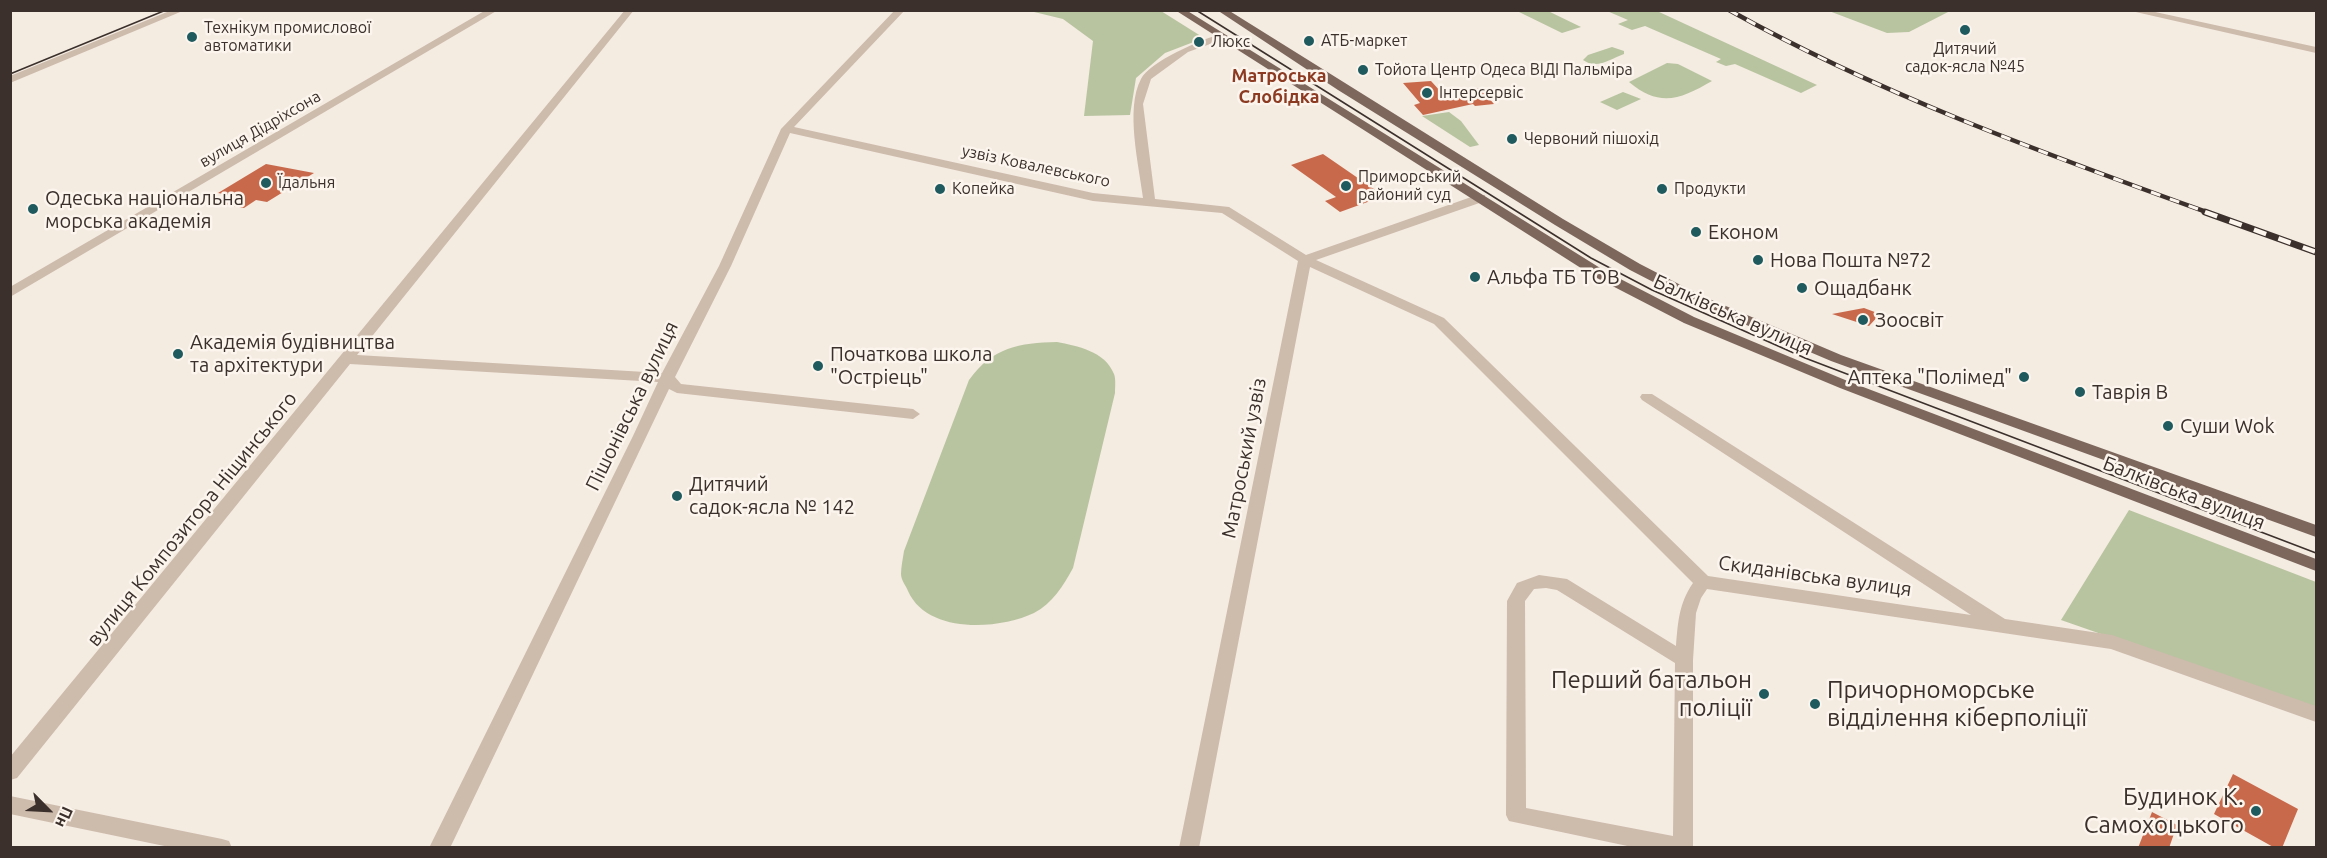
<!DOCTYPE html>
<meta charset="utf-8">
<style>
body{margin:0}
#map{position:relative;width:2327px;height:858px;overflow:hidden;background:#f4ebe1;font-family:Ubuntu,sans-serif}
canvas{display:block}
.frame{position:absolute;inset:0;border:12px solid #3b302b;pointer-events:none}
.north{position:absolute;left:18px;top:780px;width:60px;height:60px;-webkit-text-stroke:4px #fbf5ee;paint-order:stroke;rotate:114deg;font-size:16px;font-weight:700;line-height:24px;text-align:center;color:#3b302b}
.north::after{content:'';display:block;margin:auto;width:21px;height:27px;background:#3b302b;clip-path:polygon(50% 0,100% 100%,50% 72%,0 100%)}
</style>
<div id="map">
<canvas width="2327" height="858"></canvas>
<div class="frame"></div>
<div class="north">Пн</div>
</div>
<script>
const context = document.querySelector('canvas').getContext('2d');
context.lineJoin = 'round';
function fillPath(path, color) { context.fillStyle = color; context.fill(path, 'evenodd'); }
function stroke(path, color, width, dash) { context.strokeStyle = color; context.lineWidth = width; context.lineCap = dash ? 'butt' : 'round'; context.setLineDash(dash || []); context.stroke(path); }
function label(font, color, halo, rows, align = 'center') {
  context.font = font + ' Ubuntu,sans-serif'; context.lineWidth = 5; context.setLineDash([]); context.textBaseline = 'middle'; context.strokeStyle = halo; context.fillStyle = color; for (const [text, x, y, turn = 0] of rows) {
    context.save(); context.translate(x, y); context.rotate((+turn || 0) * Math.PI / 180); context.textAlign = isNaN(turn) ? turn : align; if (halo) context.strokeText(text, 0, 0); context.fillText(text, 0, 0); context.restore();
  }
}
const green = new Path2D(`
 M1030,11H1161L1204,38L1165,53L1136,78L1130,115L1084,116L1093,41L1063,19Z
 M1517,11H1548L1581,27L1562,33Z
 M1607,11H1657L1817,85L1801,93L1735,64L1726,66L1716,62L1721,59L1645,26L1632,30L1618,24L1628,20Z
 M1829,11V10L1950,11L1909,32L1887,33Z
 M1612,47L1624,51V54C1610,59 1597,70 1583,60L1588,55Z
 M1667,63L1678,64L1712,81C1681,99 1660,108 1629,82Z
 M1623,92L1641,99L1617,110L1600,102Z
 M1449,112L1461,121L1479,145L1470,147L1422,116Z
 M1057,342C1077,346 1105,351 1114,374C1116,379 1115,387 1115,393L1073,568C1063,586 1053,603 1034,613C998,630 927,634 908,591C906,586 901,580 901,574C901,567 903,558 904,551L969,380C993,347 1019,343 1057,342Z
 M2129,510L2316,582V709L2061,620Z`);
const building = new Path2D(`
 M1431,81L1441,92L1480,88L1494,104L1475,106L1473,104L1423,115L1414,105L1420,103L1403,83Z
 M1323,154L1384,196L1340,212L1325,201L1336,197L1291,165Z
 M266,164L314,173L267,202L256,200L244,208L223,204L235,196L218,193Z
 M1864,308L1880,314L1869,326L1832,314Z
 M2233,774L2298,809L2282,848H2275L2214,814Z
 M2152,812L2177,825L2169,848H2138Z`);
const minor = new Path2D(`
 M172,10H185L10,83V76Z
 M486,10H498L10,297V287Z
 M625,10H634L357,355L662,373L719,266L781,129L895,10H905L794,127L1093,193L1143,198C1139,165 1125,109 1141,79C1149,62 1202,39 1221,34L1226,37L1224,39L1188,52L1151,79L1143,104L1155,199L1229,207L1306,255L1477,195H1485V201L1316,260L1444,318L1708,576L1971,615L1642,400L1640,397L1642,394H1652L2005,619L2112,635L2316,706V722L2111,649L1707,589L1701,598L1696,613L1693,660V848H1637L1509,821L1506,815L1507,601L1517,583L1539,575L1567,579L1676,646C1678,622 1679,603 1693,583L1434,324L1310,267L1199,848H1179L1298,261L1222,213L1093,201L790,133L731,266L675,377L681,384L913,409L920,414L913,419L677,393L669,389L450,848H429L633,436L658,382L350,364L17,778L10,780V757ZM1546,588L1557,590L1675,663L1673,836L1526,808L1525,601L1534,589Z
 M2127,10H2146L2316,47V53Z
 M10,796L222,839L229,841L232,848H174L10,814Z`);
const major = new Path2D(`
 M1175,10H1186L1605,271L1694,317L1850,382L2316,559V571L1840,388L1684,323L1595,277Z
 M1217,10H1228L1563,219L1640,264L1700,295L1841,355L2316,525V537L1831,361L1690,301L1630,270L1555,225L1338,90Z`);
const tram = new Path2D(`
 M1196,10L1591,258L1652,290L1805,358L2316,553
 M10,74L166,10`);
const railFar1 = new Path2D(`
 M1729,10C1881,95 2046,154 2209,213`);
const rail = new Path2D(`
 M2205,212L2316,252`);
const markers = [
 [1965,30,6,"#1f5a5e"],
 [192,37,6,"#1f5a5e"],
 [1309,41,6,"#1f5a5e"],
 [1199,42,6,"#1f5a5e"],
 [1363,70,6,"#1f5a5e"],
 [1427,93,6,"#1f5a5e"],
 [1512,139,6,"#1f5a5e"],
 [266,183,6,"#1f5a5e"],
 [1346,186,6,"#1f5a5e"],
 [940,189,6,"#1f5a5e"],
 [1662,189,6,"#1f5a5e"],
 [33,209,6,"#1f5a5e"],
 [1696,232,6,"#1f5a5e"],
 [1758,260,6,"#1f5a5e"],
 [1475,277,6,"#1f5a5e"],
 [1802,288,6,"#1f5a5e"],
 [1863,320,6,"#1f5a5e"],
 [178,354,6,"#1f5a5e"],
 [818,366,6,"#1f5a5e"],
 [2024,377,6,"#1f5a5e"],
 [2080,392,6,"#1f5a5e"],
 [2168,426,6,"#1f5a5e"],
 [677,496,6,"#1f5a5e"],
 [1764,694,6,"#1f5a5e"],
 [1815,704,6,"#1f5a5e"],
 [2256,811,6,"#1f5a5e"]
];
const farPoinames = [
 ["Технікум промислової",204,28],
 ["автоматики",204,46],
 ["АТБ-маркет",1321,41],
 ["Люкс",1211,42],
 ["Дитячий",1965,49,"center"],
 ["садок-ясла №45",1965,67,"center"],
 ["Тойота Центр Одеса ВІДІ Пальміра",1375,70],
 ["Інтерсервіс",1439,93],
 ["Червоний пішохід",1524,139],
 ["Приморський",1358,177],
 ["районий суд",1358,195],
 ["Їдальня",278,183],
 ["Копейка",952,189],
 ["Продукти",1674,189]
];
const farStreetnames = [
 ["вулиця Дідріхсона",260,129,-30],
 ["узвіз Ковалевського",1036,166,12]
];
const farNeighbourhoodnames = [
 ["Матроська",1279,76],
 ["Слобідка",1279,97]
];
const poiNames = [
 ["Одеська національна",45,198],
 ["морська академія",45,221],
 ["Економ",1708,232],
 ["Нова Пошта №72",1770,260],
 ["Альфа ТБ ТОВ",1487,277],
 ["Ощадбанк",1814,288],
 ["Зоосвіт",1875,320],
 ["Академія будівництва",190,342],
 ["та архітектури",190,365],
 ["Початкова школа",830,354],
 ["\"Остріець\"",830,377],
 ["Аптека \"Полімед\"",2012,377,"right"],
 ["Таврія В",2092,392],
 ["Суши Wok",2180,426],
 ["Дитячий",689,484],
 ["садок-ясла № 142",689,507]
];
const streetNames = [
 ["Балківська вулиця",1733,315,24],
 ["Пішонівська вулиця",632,406,-64],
 ["Матроський узвіз",1244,458,-79],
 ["Балківська вулиця",2184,493,21],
 ["вулиця Композитора Ніщинського",192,519,-51],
 ["Скиданівська вулиця",1815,576,8]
];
const nearPoinames = [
 ["Перший батальон",1752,680],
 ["поліції",1752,708],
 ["Причорноморське",1827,690,"left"],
 ["відділення кіберполіції",1827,718,"left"],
 ["Будинок К.",2244,797],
 ["Самохоцького",2244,825]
];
fillPath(green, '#b8c4a0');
fillPath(building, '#c8694b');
fillPath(minor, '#cdbbac');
fillPath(major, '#7d675c');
stroke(tram, '#3b302b', 1.5);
stroke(railFar1, '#3b302b', 4.5);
stroke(rail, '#3b302b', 7);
stroke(railFar1, '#fbf5ee', 3, [10]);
stroke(rail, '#fbf5ee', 4.5, [13]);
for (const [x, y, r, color] of markers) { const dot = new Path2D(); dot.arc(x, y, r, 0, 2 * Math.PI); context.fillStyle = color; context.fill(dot); stroke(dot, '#fbf5ee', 2); }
label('16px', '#3b302b', '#fbf5ee', farPoinames, 'left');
label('16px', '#3b302b', '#fbf5ee', farStreetnames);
label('bold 18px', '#8c3b22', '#fbf5ee', farNeighbourhoodnames);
label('20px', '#3b302b', '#fbf5ee', poiNames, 'left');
label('20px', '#3b302b', '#fbf5ee', streetNames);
label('24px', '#3b302b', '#fbf5ee', nearPoinames, 'right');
</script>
